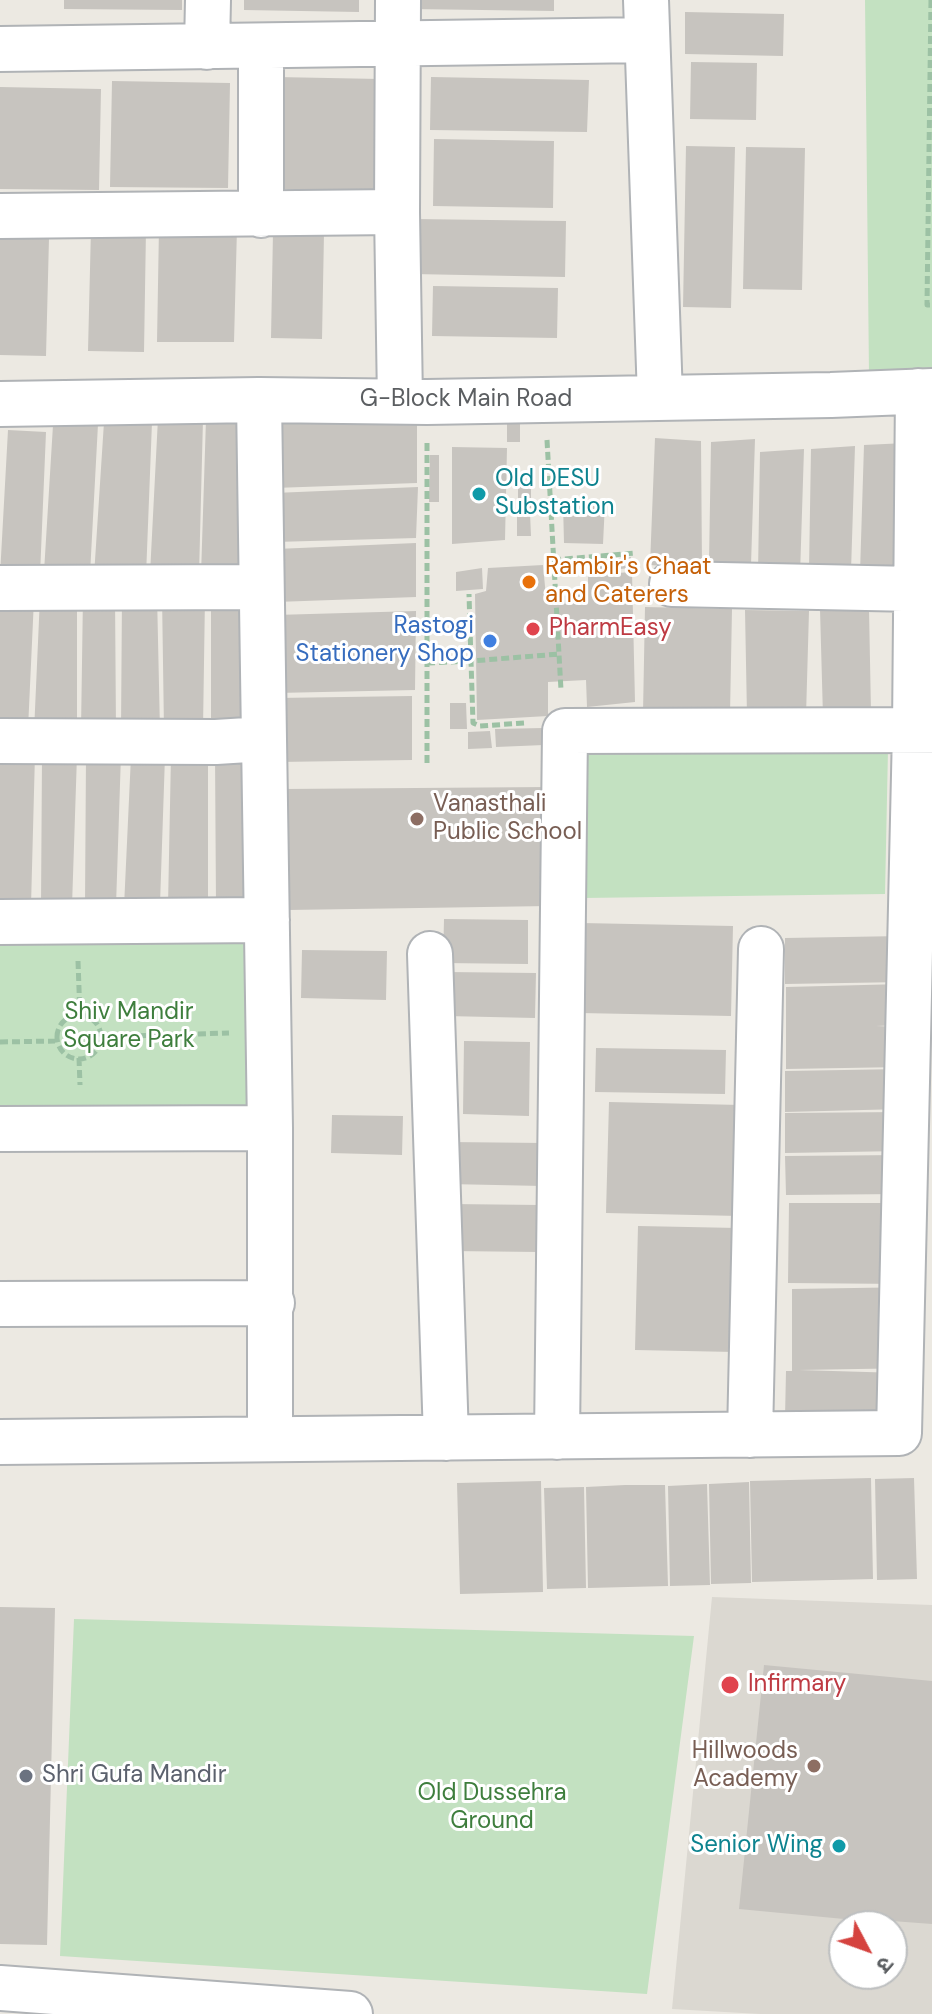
<!DOCTYPE html>
<meta charset="utf-8">
<style>
body{margin:0}
#map{position:relative;width:932px;height:2014px;overflow:hidden;background:#ece9e2;font-family:"DM Sans","Noto Sans Devanagari",sans-serif}
canvas{display:block}
.north{position:absolute;left:828px;top:1910px;width:80px;height:80px;box-sizing:border-box;background:#fff;border:2px solid #bdbfc0;border-radius:50%;rotate:131deg;font-size:22px;font-weight:700;line-height:32px;text-align:center;color:#5b5e61}
.north::after{content:'';display:block;margin:auto;width:28px;height:36px;background:#d5433f;clip-path:polygon(50% 0,100% 100%,50% 72%,0 100%)}
</style>
<div id="map">
<canvas width="932" height="2014"></canvas>
<div class="north">उ</div>
</div>
<script>
const context = document.querySelector('canvas').getContext('2d');
context.lineJoin = 'round';
function fillPath(path, color) { context.fillStyle = color; context.fill(path, 'evenodd'); }
function stroke(path, color, width, dash) { context.strokeStyle = color; context.lineWidth = width; context.lineCap = dash ? 'butt' : 'round'; context.setLineDash(dash || []); context.stroke(path); }
function label(font, color, halo, rows, align = 'center') {
  context.font = font + ' "DM Sans",sans-serif'; context.lineWidth = 6; context.setLineDash([]); context.textBaseline = 'middle'; context.strokeStyle = halo; context.fillStyle = color; for (const [text, x, y, turn = 0] of rows) {
    context.save(); context.translate(x, y); context.rotate((+turn || 0) * Math.PI / 180); context.textAlign = isNaN(turn) ? turn : align; if (halo) context.strokeText(text, 0, 0); context.fillText(text, 0, 0); context.restore();
  }
}
const education = new Path2D(`
 M712,1597L932,1605V2014H760L672,2009ZM844,1926H892V1974H844Z`);
const green = new Path2D(`
 M865,0H932V374L869,375Z
 M888,749L885,894L583,898L584,754Z
 M257,934L256,1119L0,1116V935Z
 M74,1619L694,1636L647,1994L60,1956Z`);
const building = new Path2D(`
 M64,0H182V10L64,9Z
 M244,0H359V12L244,10Z
 M410,0H554V11L410,9Z
 M685,12L784,14L783,56L685,54Z
 M691,62L757,63L756,120L690,119Z
 M276,77L380,79L378,191L274,189Z
 M431,77L589,80L587,132L430,130Z
 M112,81L230,83L228,188L110,187Z
 M0,87L101,89L99,190L0,189Z
 M434,139L554,141L553,208L433,206Z
 M686,146L735,147L731,308L683,307Z
 M746,147L805,148L802,290L743,289Z
 M414,219L566,221L565,277L413,274Z
 M159,227L237,228L234,342H157Z
 M91,228L146,229L144,352L88,351Z
 M273,232L324,233L322,339L271,338Z
 M0,237L49,238L46,356L0,355Z
 M433,286L558,288L557,338L432,336Z
 M272,414H417V483L274,488Z
 M158,418L203,419L199,575L150,574Z
 M206,419L252,420L251,575H201Z
 M520,419V442H507V420Z
 M104,422H152L146,576H94Z
 M98,424L90,574L44,572L53,425Z
 M8,430L46,432L40,575H0Z
 M655,438L701,441L702,569L650,565Z
 M755,439L751,565L709,563L711,442Z
 M906,443L905,575L860,573L864,445Z
 M855,446L851,571L809,570L811,449Z
 M452,447L507,448L505,540L452,544Z
 M804,449L800,575L758,573L760,452Z
 M430,455H439V502H429Z
 M518,486H531V508H518Z
 M418,487L416,538L275,542L274,493Z
 M563,503H605L603,544L564,543Z
 M530,513L531,536H517V514Z
 M416,543V597L276,602V549Z
 M631,557L630,568L610,570L609,559Z
 M606,560L607,571L585,573V563Z
 M543,565L546,597L588,594V575L632,572L635,702L587,707L586,680L548,682V716L477,720L475,594L486,591L488,568Z
 M482,568L483,589L456,591V572Z
 M157,594L160,731L121,730L122,595Z
 M83,595H115L116,732L81,730Z
 M162,595L205,596L203,729L164,730Z
 M211,595L250,596L251,728L211,727Z
 M77,596V730L34,732L40,597Z
 M0,599H34L28,729H0Z
 M645,607L732,609L730,714L643,713Z
 M820,609H869L871,713L823,717Z
 M745,610L809,611L806,716H747Z
 M416,611L415,690L276,693L275,615Z
 M412,696V760L278,762L277,698Z
 M450,703H466L467,729H450Z
 M543,728L544,745L496,747L495,729Z
 M490,731L492,748L468,749V732Z
 M251,753L254,906H216L215,754Z
 M35,754L31,906L0,904V756Z
 M121,754L116,906L85,904L86,756Z
 M77,755L72,906L41,905L42,757Z
 M171,755H208V906H168Z
 M131,756H165L160,904L124,907Z
 M549,787V906L288,910L283,789Z
 M444,919L528,920V964L443,963Z
 M581,923L733,926L731,1016L580,1013Z
 M903,936L904,982L785,984V938Z
 M302,950L387,951L386,1000L301,998Z
 M447,972L536,973L535,1018L446,1016Z
 M903,984V1025L876,1026L902,1027L903,1067L786,1069V987Z
 M464,1041L530,1042L529,1116L463,1114Z
 M596,1048L726,1050L725,1094L595,1092Z
 M903,1069V1109L785,1112V1071Z
 M609,1102L741,1105L739,1216L606,1213Z
 M901,1112L902,1151L785,1153V1113Z
 M332,1115L403,1116L402,1155L331,1153Z
 M449,1142L544,1143L543,1186L448,1184Z
 M902,1155V1194L786,1195L785,1156Z
 M789,1203H903V1284L788,1283Z
 M451,1204L540,1205L539,1252L450,1251Z
 M638,1226L738,1228L735,1352L635,1350Z
 M916,1287L917,1368L799,1370L900,1373L899,1420L785,1418L786,1371H792V1289Z
 M871,1478L873,1579L752,1582L750,1481Z
 M914,1478L917,1579L877,1580L875,1479Z
 M541,1481L543,1592L460,1594L457,1483Z
 M749,1482L751,1583L711,1584L709,1484Z
 M707,1484L710,1585L670,1586L668,1486Z
 M625,1485H665L668,1586L588,1588L586,1487Z
 M584,1487L586,1588L547,1589L544,1488Z
 M0,1607L55,1608L47,1945L0,1944Z
 M764,1665L932,1681V1924L892,1921V1926H843L844,1919L739,1909Z`);
const path = new Path2D(`
 M931,0L927,305H932
 M547,440L561,690
 M427,443V764
 M553,560L635,553
 M427,663L471,661L469,594
 M524,723L480,726L473,723L471,661L560,654
 M78,961L80,1016
 M57 1037a22 22 0 1 1 44 0a22 22 0 1 1-44 0Z
 M102,1037L229,1033
 M0,1042L55,1041
 M79,1058L80,1085`);
const minor = new Path2D(`
 M398,0L397,212L400,401
 M646,0L660,397
 M261,46V215
 M207,47L208,0
 M0,49L647,40
 M0,216L397,212
 M0,404L259,400L427,402L831,395L932,391
 M672,584L915,589
 M0,588L261,587
 M264,739L270,1128
 M0,741L216,742L264,739L259,400
 M0,922L267,920
 M430,954L446,1438
 M0,1129L270,1128V1438
 M0,1304L272,1303
 M750,1435L761,949
 M557,1437L565,731L932,730
 M0,1442L899,1433L915,731L918,391
 M0,1988L350,2014`);
const markers = [
 [479,494,8,"#0f9aa8"],
 [529,582,8,"#e8710a"],
 [533,629,8,"#e0444e"],
 [490,641,8,"#3f7fe0"],
 [417,819,8,"#8d6e63"],
 [730,1685,10,"#e0444e"],
 [814,1766,8,"#8d6e63"],
 [26,1776,8,"#6b7280"],
 [839,1846,8,"#0f9aa8"]
];
const streetNames = [
 ["G-Block Main Road",466,400]
];
const cultureNames = [
 ["Old DESU",495,480],
 ["Substation",495,508],
 ["Senior Wing",823,1846,"right"]
];
const foodNames = [
 ["Rambir's Chaat",545,568],
 ["and Caterers",545,596]
];
const shopNames = [
 ["Rastogi",474,627],
 ["Stationery Shop",474,655]
];
const healthNames = [
 ["PharmEasy",549,629],
 ["Infirmary",748,1685]
];
const educationNames = [
 ["Vanasthali",433,805],
 ["Public School",433,833],
 ["Hillwoods",798,1752,"right"],
 ["Academy",798,1780,"right"]
];
const parkNames = [
 ["Shiv Mandir",129,1013],
 ["Square Park",129,1041],
 ["Old Dussehra",492,1794],
 ["Ground",492,1822]
];
const worshipNames = [
 ["Shri Gufa Mandir",42,1776]
];
fillPath(education, '#dbd8d1');
fillPath(green, '#c3e1c1');
fillPath(building, '#c7c4bf');
stroke(minor, '#b0b3b6', 48);
stroke(path, '#9cc1a4', 5, [8, 4]);
stroke(minor, '#fff', 44);
for (const [x, y, r, color] of markers) { const dot = new Path2D(); dot.arc(x, y, r, 0, 2 * Math.PI); context.fillStyle = color; context.fill(dot); stroke(dot, '#fff', 3); }
label('24px', '#5b5e61', '#fff', streetNames);
label('24px', '#0d838f', '#fff', cultureNames, 'left');
label('24px', '#c56008', '#fff', foodNames, 'left');
label('24px', '#366cbe', '#fff', shopNames, 'right');
label('24px', '#be3a42', '#fff', healthNames, 'left');
label('24px', '#785e54', '#fff', educationNames, 'left');
label('24px', '#3e7e3d', '#fff', parkNames);
label('24px', '#5b616d', '#fff', worshipNames, 'left');
</script>
